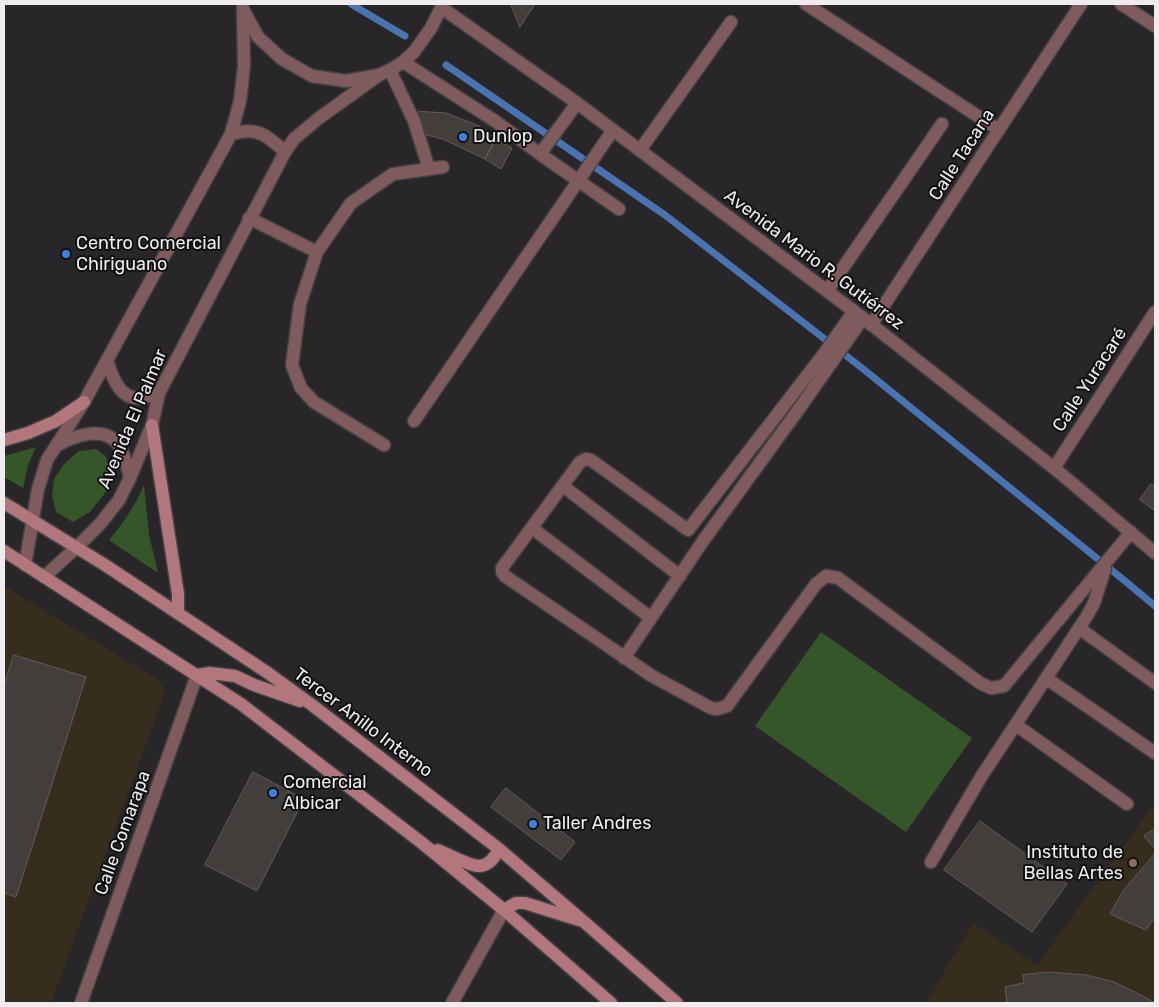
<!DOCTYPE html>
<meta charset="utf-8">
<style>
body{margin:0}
#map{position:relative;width:1159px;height:1007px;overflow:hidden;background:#292629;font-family:Rubik,sans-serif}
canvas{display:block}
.frame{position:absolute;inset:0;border:5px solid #eeecee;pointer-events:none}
</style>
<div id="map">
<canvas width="1159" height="1007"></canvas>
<div class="frame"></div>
</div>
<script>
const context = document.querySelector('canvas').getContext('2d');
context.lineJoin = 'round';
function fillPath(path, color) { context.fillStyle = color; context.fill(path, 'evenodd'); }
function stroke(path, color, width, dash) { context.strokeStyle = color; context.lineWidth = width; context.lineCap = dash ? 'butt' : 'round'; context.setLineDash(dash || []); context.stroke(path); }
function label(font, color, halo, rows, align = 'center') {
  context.font = font + ' Rubik,sans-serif'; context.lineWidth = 4; context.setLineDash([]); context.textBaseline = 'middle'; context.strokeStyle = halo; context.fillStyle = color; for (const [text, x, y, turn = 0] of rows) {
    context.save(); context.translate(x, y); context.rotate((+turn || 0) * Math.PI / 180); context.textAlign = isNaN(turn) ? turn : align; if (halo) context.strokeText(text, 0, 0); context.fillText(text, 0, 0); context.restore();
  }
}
const education = new Path2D(`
 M4,586L157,679L163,686L164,695L51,1003H4Z
 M1155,803V1003H926L973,923L1037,965Z`);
const green = new Path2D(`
 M36,447L28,465L23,488L4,477V456Z
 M96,449L106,457L109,467L111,475L105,493L90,512L73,522L56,512L52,495L54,479L64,464L79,451Z
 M144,485L149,535L158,573L109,540C124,522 135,506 144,485Z
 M821,632L972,738L906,832L755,726Z`);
const stream = new Path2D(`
 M351,4L405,36
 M446,65L665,215L862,368L1125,581L1155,606`);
const building = new Path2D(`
 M511,4H535L520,27Z
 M415,111L446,113L479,126L496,139L485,159L443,139L422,134Z
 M496,139L512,148L501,169L485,159Z
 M1151,484L1155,487V511L1140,500Z
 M14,655L86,677L16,897L4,893V686Z
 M253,772L304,799L257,891L205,865Z
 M506,788L575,842L561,860L491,807Z
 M980,821L1067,884L1032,932L944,870Z
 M1155,829V849L1144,836Z
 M1155,854V917L1146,930L1110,914L1123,891Z
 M1049,972L1086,975L1114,982L1139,994L1155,1003H1007L1005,987L1024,983L1023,975Z`);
const service = new Path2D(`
 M403,62L495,121L540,154
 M390,70L414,121L429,169
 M577,103L540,154L619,209
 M640,150L731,22
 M249,218L317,252
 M827,291L942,124
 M854,311L823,355L688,530L591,460L586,459L580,462L502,568V572L505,576L652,676L711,708L717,709L727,706L816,584L826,576L838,578L980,683L991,688L1004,686L1131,532
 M414,421L613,130
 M384,445L314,402L301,388L292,365L300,304L317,252L351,203L393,174L443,167
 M563,486L680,576
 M532,528L651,618
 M1079,628L1155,683
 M624,658L703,541L796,413L863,318
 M1046,678L1155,753
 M1016,725L1127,804
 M931,862L981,777L1087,616L1094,603L1105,569`);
const minor = new Path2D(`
 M806,4L999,130
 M1121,4L1155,26
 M871,325L1081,4
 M1054,468L1155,312
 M81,1003L197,675
 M452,1003L504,910`);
const tertiary = new Path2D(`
 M442,8L577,103L863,318L1054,468L1155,553
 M244,11L258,37L282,59L312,76L346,81L379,75L390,70L403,62L414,52L431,28L443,4
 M231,134C257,126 267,135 285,152
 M107,360C112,376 119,399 139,398C146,398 153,395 159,393
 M56,446C73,436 103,425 118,444C125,454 127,467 130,478
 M25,565L38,489L47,460L84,402L231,134L240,101L244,66L243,8
 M44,577L77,547L100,524L119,500L130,478L152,425L159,393L285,152L294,139L319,118L379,75`);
const secondary = new Path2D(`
 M152,425L178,594V613
 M4,440L28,433L56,421L84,402
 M4,503L105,565L268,673L312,705L499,849L583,921L677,1003
 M4,551L241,704L422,843L504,910L611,1003
 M197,675L210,673L235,676L254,685L300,701
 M438,850C448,854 469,866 479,866C489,866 495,857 499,849
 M504,910L516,903H525L579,920`);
const markers = [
 [463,137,5,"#3f7fe0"],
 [66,254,5,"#3f7fe0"],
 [273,793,5,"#3f7fe0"],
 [533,824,5,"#3f7fe0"],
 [1133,863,5,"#8d6e63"]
];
const poiNames = [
 ["Dunlop",473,137],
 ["Centro Comercial",76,244],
 ["Chiriguano",76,265],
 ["Comercial",283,783],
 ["Albicar",283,804],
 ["Taller Andres",543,824],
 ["Instituto de",1123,853,"right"],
 ["Bellas Artes",1123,874,"right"]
];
const streetNames = [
 ["Calle Tacana",962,155,-57],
 ["Avenida Mario R. Gutiérrez",814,260,37],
 ["Calle Yuracaré",1090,380,-57],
 ["Avenida El Palmar",133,419,-67],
 ["Tercer Anillo Interno",363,723,37],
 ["Calle Comarapa",123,833,-70]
];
fillPath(education, '#372d1d');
fillPath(green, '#355628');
stroke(stream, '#4973b1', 7);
fillPath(building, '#423e3b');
stroke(building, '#615c59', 1);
stroke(service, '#454245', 15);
stroke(minor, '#454245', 15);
stroke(tertiary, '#454245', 15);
stroke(secondary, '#454245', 15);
stroke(service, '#7f5b5e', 12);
stroke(minor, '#7f5b5e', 12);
stroke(tertiary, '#7f5b5e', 12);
stroke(secondary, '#b1777d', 12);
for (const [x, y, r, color] of markers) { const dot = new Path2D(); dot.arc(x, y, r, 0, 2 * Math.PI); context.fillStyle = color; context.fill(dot); stroke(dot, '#111011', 2); }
label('18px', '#eeecee', '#111011', poiNames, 'left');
label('18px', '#eeecee', '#111011', streetNames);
</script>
